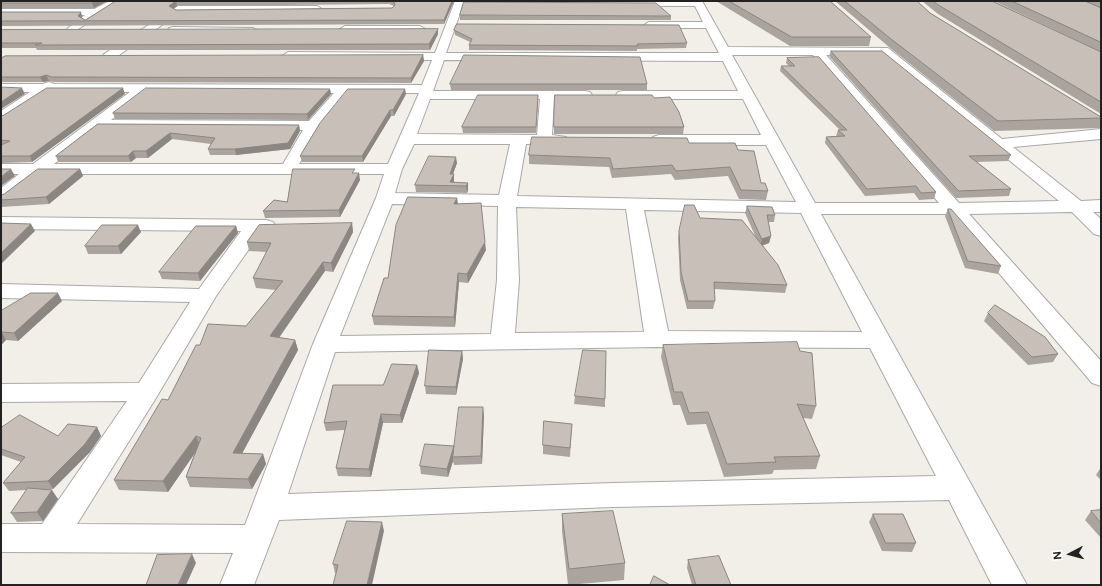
<!DOCTYPE html>
<style>
body{margin:0}
#map{position:relative;width:1102px;height:586px;overflow:hidden;background:#f2efe9;font-family:Figtree,sans-serif}
canvas{display:block}
.frame{position:absolute;inset:0;border:2px solid #222;pointer-events:none}
.north{position:absolute;left:1050px;top:534px;width:40px;height:40px;-webkit-text-stroke:3px #fff;paint-order:stroke;rotate:264deg;font-size:11px;font-weight:700;line-height:16px;text-align:center;color:#222}
.north::after{content:'';display:block;margin:auto;width:14px;height:18px;background:#222;clip-path:polygon(50% 0,100% 100%,50% 72%,0 100%)}
</style>
<div id="map">
<canvas width="1102" height="586"></canvas>
<div class="frame"></div>
<div class="north">N</div>
</div>
<script>
const context = document.querySelector('canvas').getContext('2d');
context.lineJoin = 'round';
function stroke(path, color, width, dash) { context.strokeStyle = color; context.lineWidth = width; context.lineCap = dash ? 'butt' : 'round'; context.setLineDash(dash || []); context.stroke(path); }
function fillPath(path, color) { context.fillStyle = color; context.fill(path, 'evenodd'); }
const minor = new Path2D(`
 M110,1H122L72,33L67,30L68,28L85,15H1V9H94Z
 M455,1H702L728,47L888,48L1002,139L1101,129V139L1013,147L1081,201L1101,200V212H1093L1101,219V236L1094,234L1072,212L969,214L1101,361V386L1092,383L949,214H821L1027,585H992L949,500L613,507L279,520L254,585H220L233,553L1,552V524H42L127,401L1,402V384L139,383L190,302L1,298V284L199,289L241,231L1,229V217L266,220L273,222L276,226L273,230L261,232L216,296L156,398L77,524L245,525L313,344L376,198L384,174H41L7,200L1,201V188L19,174H1V164H33L130,92H49L6,120L1,121V111L30,92H1V84H43L49,82L54,84L422,85L432,60H288L282,56L288,52L435,53ZM463,5L695,6L703,22H649L644,25L649,28H706L719,53H446ZM732,55H813L939,203H815ZM826,55H881L1059,201L959,203ZM444,60L723,61L738,91H623L618,92L616,95L618,98L623,99H743L761,135H659L653,137L651,140L653,143L659,145H766L796,202L517,196L526,144L566,143L568,140L566,137L552,135L554,99H585L590,98L592,95L590,92L585,91H433ZM147,92L334,93L309,121L111,120ZM348,93H419L388,164H299L320,128ZM430,99H540L537,135L417,134ZM100,129L303,130L283,164H54ZM414,144H510L499,195L395,193L402,169ZM392,204L498,206L497,280L491,334L340,336ZM516,207L626,209L644,332L515,333L519,280ZM644,210L801,213L862,332L668,331ZM657,347L870,348L936,476L613,483L288,494L335,352Z
 M178,6H317L322,9L317,12L179,13L112,60H104L102,57L104,54Z
 M345,26H420L425,29L420,32L341,31L340,29Z
 M173,27L253,28L258,31L253,34L169,32L168,30L169,28Z`);
const wall = new Path2D(`
 M1,1H107L94,8H1Z
 M116,1H454L444,24L1,26V12L82,16V18L85,20ZM389,4L394,6L392,8L176,10L173,8L177,6Z
 M716,1H830L871,37L869,46H790Z
 M835,1H917L930,13L1101,117V128L994,131L889,47Z
 M922,1H992L1101,52V114L938,14Z
 M994,1H1101V52Z
 M460,15L671,16V20H460Z
 M1,30L438,34L430,50H37L36,48H1Z
 M454,30L687,43L686,48L637,49V51L469,50V45L470,42L455,35Z
 M831,51L1011,155L1008,161L977,162L1011,189L1009,196L956,198L829,56Z
 M423,55L424,61L411,83L54,82L49,81L43,82H1V58Z
 M787,58L936,192L934,199L919,200L914,193L865,196L825,143L826,137L836,136L838,130H840L780,71L781,66H789L786,63Z
 M450,84H647V90H451Z
 M330,89L331,94L308,120L115,119L113,113Z
 M125,94L32,162L1,163V116Z
 M406,94L394,116H391L363,162H302L300,156Z
 M538,95L536,133H463L462,127Z
 M654,98L684,127L683,134H554V127Z
 M98,124L299,125L300,131L290,149L236,155H210L208,149L211,144L172,139L148,158H136L131,162H58L56,156Z
 M689,143L738,150L761,183L768,191L766,200L739,199L728,176L675,180L671,174L612,178L609,167L529,164V155Z
 M457,163L453,174H454V182L468,183V190L467,193L416,192L415,185Z
 M80,169L83,176L49,204L1,207V195Z
 M355,173L360,180L340,217L265,218L263,211Z
 M457,198L458,204L486,250L468,283L459,282L455,327L374,325L372,316L388,278Z
 M747,206L775,215L774,222H768L771,236L769,243L762,246L787,285L785,293L714,289L715,301L713,309H687L680,280L678,238L679,231L700,218L757,240L745,213Z
 M948,209L1001,266L998,274L965,268L945,216Z
 M352,223L353,232L333,272L325,271L279,338L295,340L298,350L242,453L263,454L266,464L252,489L190,487L186,477L195,452L168,492L119,490L114,480L168,400L200,345L246,326L276,290L256,288L253,278L267,252L249,251L247,242Z
 M236,226L238,233L200,281L162,279L159,272Z
 M141,232L121,254H88L85,246Z
 M62,301L18,341L6,340L1,345V311Z
 M988,313L1058,354L1053,362L1028,365L984,321Z
 M663,345L816,406L812,419L803,418L820,456L816,469L774,470L772,474L724,477L706,424L687,425L680,405H673L661,357Z
 M462,351L463,359L456,395L426,394L425,386Z
 M417,365L419,373L402,423H383L371,477L338,476L336,468L345,430L326,431L324,423L383,385Z
 M575,396L605,399V407L574,404Z
 M484,415L482,464L454,465L453,461L448,477L421,474L420,466L454,446Z
 M572,424L570,457L543,454V445Z
 M97,427L101,436L90,452L53,489L47,490L58,499L43,521L17,522L11,513L27,490L9,491L3,483L21,462L1,455V428L58,436Z
 M1101,467V480L1096,475Z
 M1101,510V538L1085,520L1091,511Z
 M562,514L625,563L624,580L568,585L562,531Z
 M873,514L916,543L912,552L882,551L869,522Z
 M384,531L336,573H335L333,564Z
 M688,560L731,585H692L687,568Z`);
const shadedWall = new Path2D(`
 M96,1H107L94,8L92,3Z
 M176,1L177,6L171,11L169,6Z
 M452,1H454L444,24V20Z
 M81,12L82,16L80,20L78,16Z
 M438,29V34L430,50L429,44Z
 M423,55L424,61L411,83V78Z
 M46,75L49,81L43,82L40,77Z
 M22,88L25,94L1,109V102Z
 M123,88L125,94L32,162L30,156Z
 M330,89L331,94L308,120L307,114Z
 M405,89L406,94L394,116L393,110Z
 M538,95V100L536,133V127Z
 M390,110L391,116L363,162L362,156Z
 M299,125L300,131L290,149L236,155L235,149Z
 M170,133L172,139L148,158L146,151Z
 M133,151L136,158L131,162L128,156Z
 M456,157L457,163L451,179L454,174V181L452,186L450,182V174Z
 M11,169L15,176L1,186V177Z
 M80,169L83,176L49,204L46,197Z
 M359,173L360,180L340,217L339,210Z
 M468,183V190L467,193L466,186Z
 M457,198L458,207L454,204Z
 M352,223L353,232L333,272L331,263Z
 M31,224L35,231L1,264V253Z
 M138,225L141,232L121,254L118,246Z
 M236,226L238,233L200,281L198,273Z
 M771,236L769,243L760,246L762,239Z
 M485,242L486,250L468,283L467,274Z
 M323,262L325,271L273,346L270,336Z
 M458,273L459,282L455,327L454,317Z
 M58,293L62,301L18,341L14,333Z
 M2,332L6,340L1,345V333Z
 M295,340L298,350L237,463L233,453Z
 M462,351L463,359L456,395V387Z
 M417,365L419,373L402,423L400,415Z
 M483,407L484,415L482,464L481,456Z
 M381,414L383,423L371,477L369,469Z
 M97,427L101,436L90,452L53,489L48,481Z
 M196,436L200,446L168,492L163,481Z
 M454,446L453,457V461L448,477L447,469Z
 M263,454L266,464L252,489L248,479Z
 M52,490L58,499L43,521L37,512Z
 M382,522L384,531L372,585H367Z
 M192,554L196,563L186,585H178Z`);
const building = new Path2D(`
 M1,1H96L92,3H1Z
 M116,1H197H176L169,6L176,10L392,8L395,5L394,2L391,1H452L444,20L1,21V12H81L78,16L85,20Z
 M729,1H830L871,37H792Z
 M845,1H917L930,13L1101,117V118L998,121L891,39Z
 M933,1H992L1101,52V102L940,6Z
 M1012,1H1085L1101,8V42Z
 M464,2L656,3L671,16L460,15Z
 M457,24L679,25L687,43L637,44L638,46L469,45L472,39L454,30Z
 M438,29L429,44L35,45L42,43H1V30Z
 M831,51H882L1011,155L969,156L1011,189L959,191Z
 M423,55L411,78L52,77L46,75L40,77H1V58L5,56Z
 M464,55L640,57L647,84H450Z
 M819,57L936,192L921,193L916,186L867,189L826,137L845,136L838,130H847L781,66H795L787,58Z
 M1,87L22,88L1,102Z
 M47,88H123L30,156H1V145L10,141L1,140V116L4,115Z
 M146,88L330,89L307,114L113,113Z
 M348,89H405L393,110H390L362,156H300L320,123Z
 M478,95H538L536,127H462Z
 M555,95H652L654,98L670,97L679,112L684,127H554Z
 M98,124L299,125L288,143L235,149H208L215,138L170,133L146,151H133L128,156H56Z
 M532,137L687,138L689,143H735L738,150L754,151L761,183H765L768,191L741,190L730,167L676,171L672,165L613,169L610,158L529,155Z
 M429,156L456,157L450,174H454L450,182L468,183L466,186L415,185Z
 M1,169H11L1,177Z
 M38,169H80L46,197L1,200V195L4,194Z
 M293,169H355L352,173H359L339,210L263,211L274,200L287,202Z
 M408,197L457,198L454,204L481,203L485,242L467,274L458,273L454,317L372,316L384,278H388L396,225Z
 M685,205H694L700,218L742,220L778,265L787,285L714,282L715,301H688L681,272L679,231Z
 M747,206L772,207L775,215H767L771,236L762,239Z
 M948,209H951L1001,266L968,261Z
 M1,223L31,224L1,253Z
 M352,223L331,263L323,262L270,336L295,340L233,453L263,454L248,479L186,477L201,438L196,436L163,481L114,480L162,399L168,400L196,345H200L208,324L246,326L283,281L253,278L271,243L247,242L259,225Z
 M102,225H138L118,246H85Z
 M196,226H236L198,273L159,272Z
 M31,293H58L14,333L2,332L1,333V311Z
 M995,305L1045,337L1058,354L1032,357L988,313Z
 M797,342L800,351L812,353L816,406L797,404L820,456L774,457L776,462L727,464L708,412L689,413L682,392H674L663,345Z
 M429,350L462,351L456,387L425,386Z
 M583,350L606,351L605,399L575,396Z
 M392,364L417,365L400,415L381,414L369,469L336,468L347,421L324,423L333,385H383Z
 M459,407H483L481,456L453,457Z
 M20,415L58,436L68,424L97,427L85,444L48,481L3,483L25,457L1,449V428Z
 M544,421L572,424L570,448L543,445Z
 M425,444L454,446L447,469L420,466Z
 M28,488L52,490L37,512L11,513Z
 M1101,510V523L1091,511Z
 M613,511L625,563L569,569L562,514Z
 M873,514H903L916,543H886Z
 M347,521L382,522L367,585H333L338,565L333,564Z
 M192,554L178,585H146L157,555Z
 M719,556L731,585H696L688,560Z
 M654,576L670,585H650Z`);
stroke(minor, '#a9a9a9', 2);
fillPath(minor, '#fff');
fillPath(wall, '#aba49e');
fillPath(shadedWall, '#8b8681');
fillPath(building, '#c7bfb8');
stroke(building, '#8b8681', 1);
</script>
